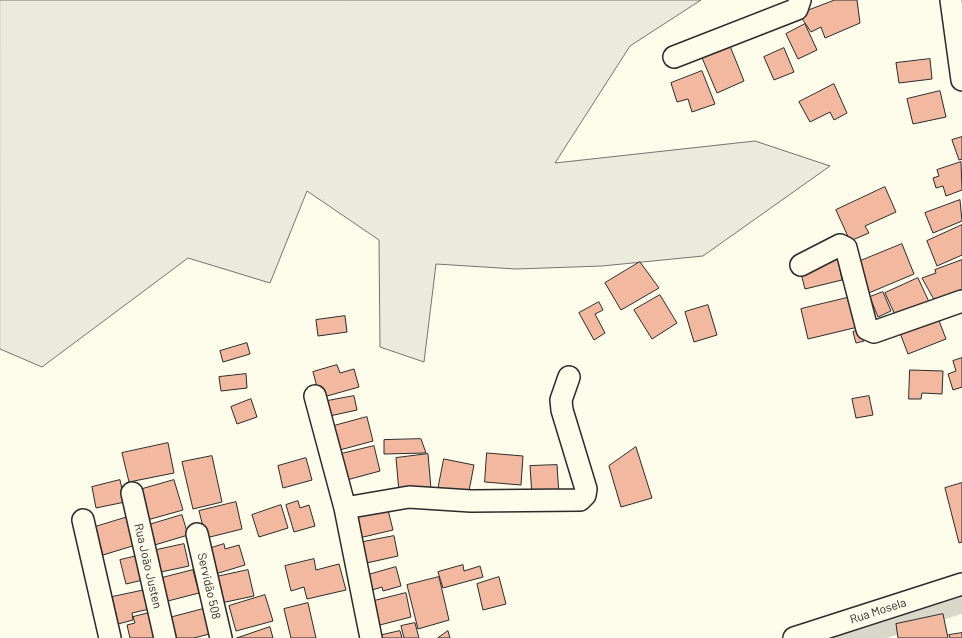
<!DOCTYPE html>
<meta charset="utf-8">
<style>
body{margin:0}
canvas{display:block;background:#fdfbea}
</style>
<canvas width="962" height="638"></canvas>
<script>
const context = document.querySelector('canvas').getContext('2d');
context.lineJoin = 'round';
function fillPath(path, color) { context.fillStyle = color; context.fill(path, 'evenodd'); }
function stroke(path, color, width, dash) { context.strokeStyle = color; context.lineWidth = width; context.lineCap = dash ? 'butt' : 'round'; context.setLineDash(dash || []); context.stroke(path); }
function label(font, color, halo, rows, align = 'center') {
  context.font = font + ' Barlow,sans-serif'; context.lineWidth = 4; context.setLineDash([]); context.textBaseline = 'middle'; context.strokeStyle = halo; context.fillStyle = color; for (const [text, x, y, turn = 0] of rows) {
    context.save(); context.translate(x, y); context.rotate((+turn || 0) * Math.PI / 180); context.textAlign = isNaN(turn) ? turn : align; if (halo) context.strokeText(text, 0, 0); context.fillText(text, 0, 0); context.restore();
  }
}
const green = new Path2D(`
 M0,0H701L630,46L555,163L755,141L830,166L703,256L602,266L516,269L436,264L424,362L380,347L379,240L307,191L270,283L188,258L42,367L0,349Z`);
const river = new Path2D(`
 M834,638L962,597`);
const building = new Path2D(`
 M835,0H857L860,23L825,38L821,27L811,32L799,14Z
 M805,24L817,50L798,59L786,34Z
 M728,41L744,81L717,93L700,53Z
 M784,48L794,72L774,80L764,57Z
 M930,59L932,79L899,83L896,63Z
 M702,71L715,104L692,112L688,99L677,102L671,83Z
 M834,84L847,113L834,120L830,112L810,122L799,102Z
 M940,91L946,117L913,124L907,99Z
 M962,137V159L959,160L952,140Z
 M961,162L962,190L946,196L943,186L936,188L933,178L939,176L937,170Z
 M885,187L896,212L865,226L869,233L850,241L836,210Z
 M960,200L962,221L933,233L925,213Z
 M962,225V255L937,266L927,241Z
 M902,244L914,274L864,295L853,264Z
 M837,255L842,280L805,289L800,270Z
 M962,260V290L948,295L937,305L922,278L936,273L935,270Z
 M640,262L659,288L621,310L605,283Z
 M918,278L930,304L897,319L885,293Z
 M883,292L891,311L878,317L870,297Z
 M660,295L677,323L652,339L634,310Z
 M851,297L858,327L808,339L801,309Z
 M599,302L603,310L595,314L605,333L594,340L579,313Z
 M708,305L717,335L694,342L685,312Z
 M345,316L347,332L318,336L316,320Z
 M938,318L946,339L908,354L900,333Z
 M860,329L864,341L856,343L853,332Z
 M247,343L250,354L223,362L220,351Z
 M962,358V387L953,390L948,374L956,371L953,361Z
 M337,365L340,373L354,369L359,387L320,398L313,372Z
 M910,370L943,371L942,394L922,393L921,399H909Z
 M246,374L247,388L221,391L219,377Z
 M354,396L357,410L325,417L322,402Z
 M869,396L873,415L856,418L852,399Z
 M251,399L257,417L237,424L231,407Z
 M367,417L373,441L336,451L330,427Z
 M421,439L426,453L384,454V440Z
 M168,443L174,473L129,482L122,453Z
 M374,446L380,471L343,481L337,455Z
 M636,447L652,498L621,507L609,466Z
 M487,453L523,456L521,485L485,482Z
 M428,454L431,489L399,492L396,458Z
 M212,456L222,502L193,509L182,462Z
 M306,458L312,480L283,488L278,466Z
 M444,459L474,465L468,496L438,490Z
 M557,465L559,495L532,496L530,466Z
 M120,480L125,502L96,508L92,487Z
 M174,480L183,510L140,522L132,492Z
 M962,483V542L959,543L945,488Z
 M298,501L300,508L309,505L315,526L294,532L286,505Z
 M236,502L242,529L206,538L199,511Z
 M281,505L288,528L259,537L252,515Z
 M387,506L393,530L359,538L354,514Z
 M182,515L188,535L148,547L142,527Z
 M131,516L139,544L103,555L95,527Z
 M394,536L398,556L362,564L358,543Z
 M184,544L189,566L156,573L152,551Z
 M224,544L225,549L239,545L245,565L212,575L205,550Z
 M141,555L147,579L126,584L120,560Z
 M314,559L316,570L339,564L346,590L307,599L304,587L291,591L285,566Z
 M463,565L464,571L480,566L483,577L443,588L438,572Z
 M396,567L401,586L383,591L382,587L372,590L368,575Z
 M193,570L199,593L164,602L158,579Z
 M248,570L254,596L221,603L216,577Z
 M439,577L449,620L418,629L407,585Z
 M499,577L506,604L483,610L477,584Z
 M150,589L154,608L132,613L133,620L118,624L112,597Z
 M406,593L411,617L376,626L370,602Z
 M265,595L273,621L236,631L229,606Z
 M308,603L316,638H291L284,609Z
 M207,608L213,633L194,638H169L165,619Z
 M153,612L159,638H130L127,625L135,623L133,617Z
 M943,614L948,638H898L896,624Z
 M415,623L419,638H404L401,626Z
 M270,627L273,638H237Z
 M400,631L402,638H378V636Z
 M448,631L450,638H438Z
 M962,633V638H950L949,635Z`);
const minor = new Path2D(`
 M951,0L962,80
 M674,57L797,9L800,0
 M801,265L840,245L846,248L867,329L874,332L962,301
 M315,396L345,508L371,638
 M132,493L165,638
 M345,508L409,497L471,501L580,500L585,495L586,489L562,410L561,400L569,377
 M83,520L110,638
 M197,534L221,638
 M794,638L962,584`);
const streetNames = [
 ["Rua João Justen",148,566,77],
 ["Servidão 508",209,586,77],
 ["Rua Mosela",878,611,-18]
];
fillPath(green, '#ecebdb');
stroke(green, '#74746e', 1);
stroke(river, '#d8d7c9', 32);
fillPath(building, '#f2b8a0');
stroke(building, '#2b2b2b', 1);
stroke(minor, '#2b2b2b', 24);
stroke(minor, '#fdfbea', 21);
label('12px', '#2b2b2b', '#fdfbea', streetNames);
</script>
